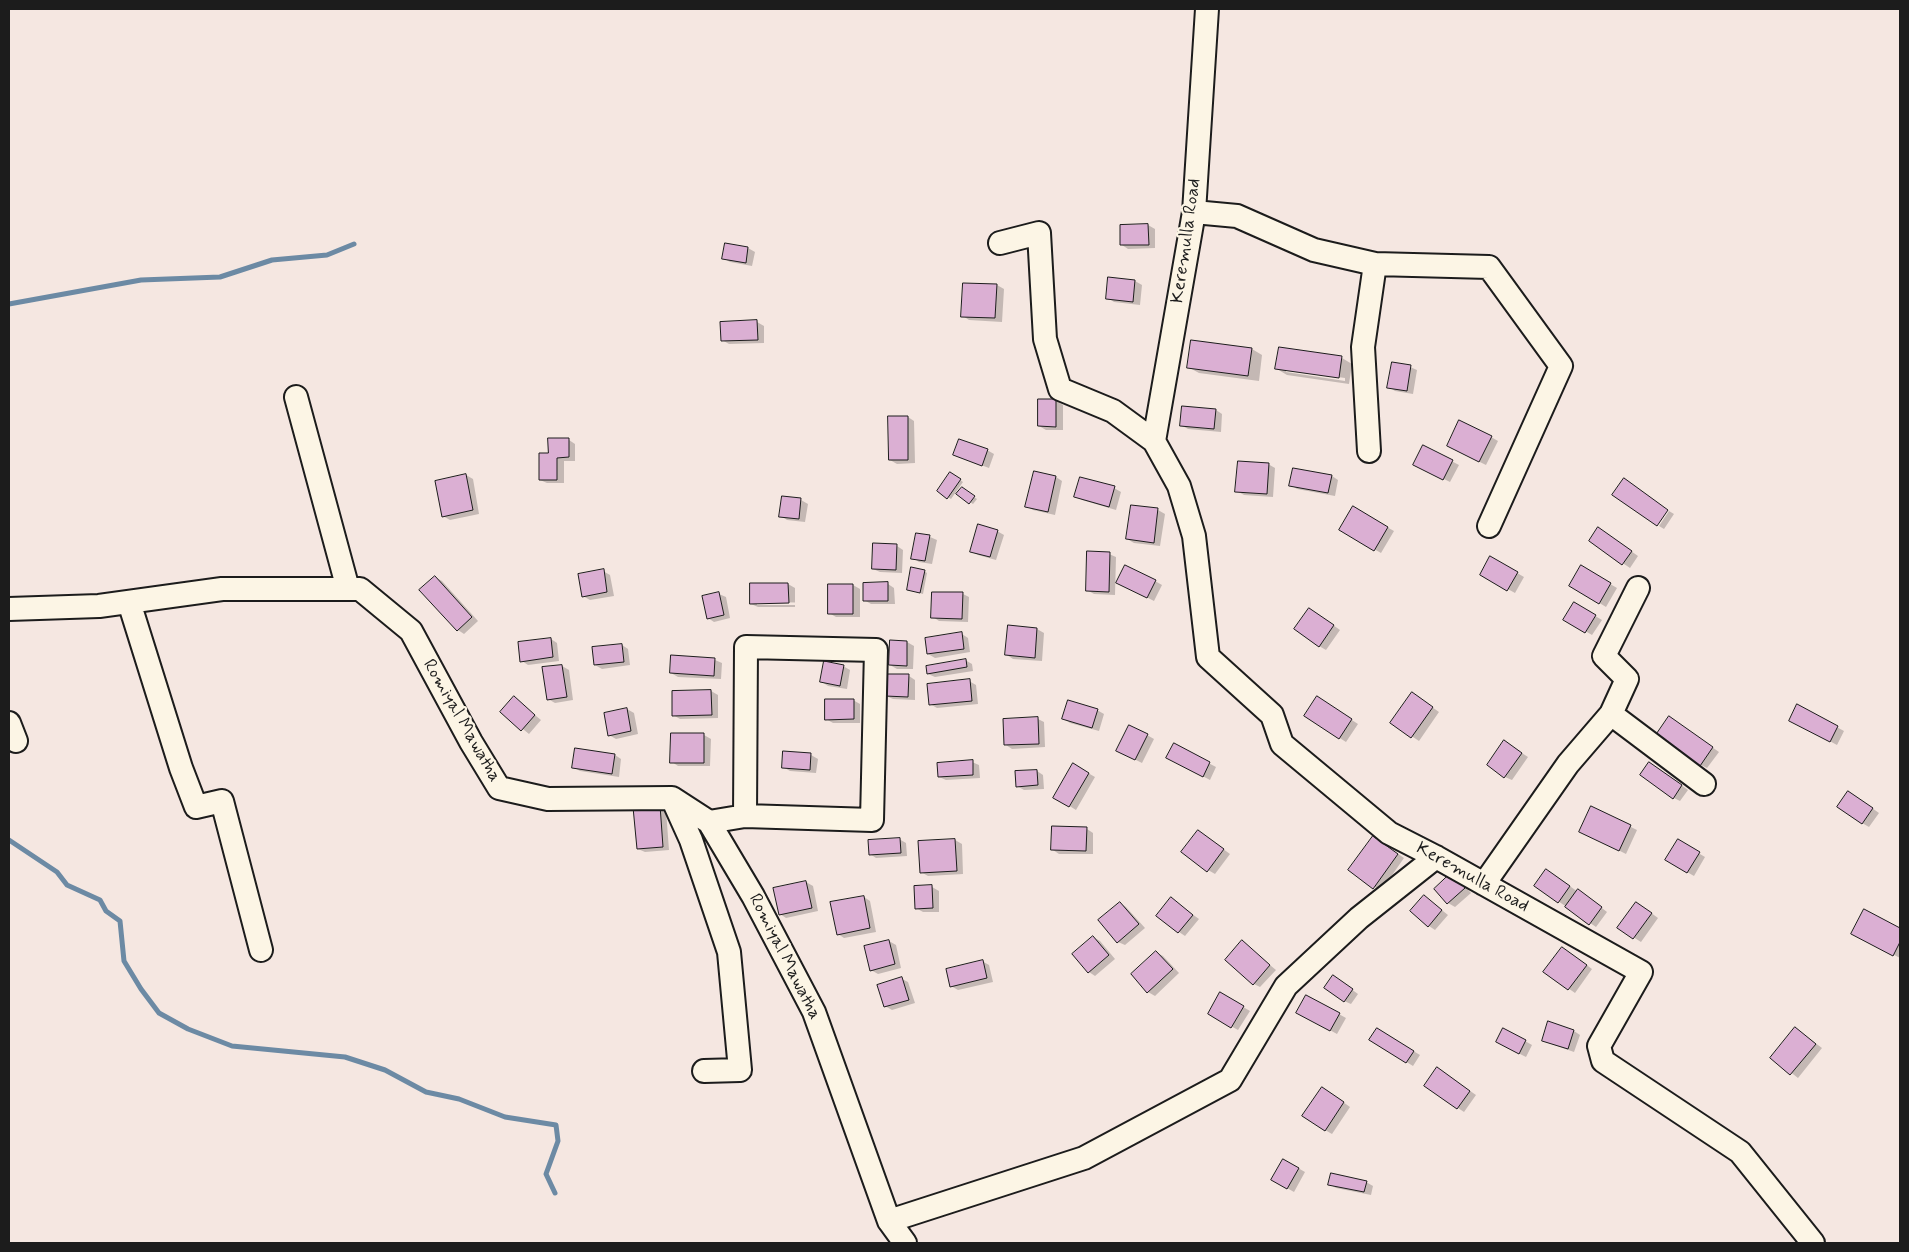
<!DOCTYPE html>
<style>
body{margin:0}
#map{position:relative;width:1909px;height:1252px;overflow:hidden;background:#f5e7e1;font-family:Mynerve,sans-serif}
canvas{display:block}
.frame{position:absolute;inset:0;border:10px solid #1c1c1c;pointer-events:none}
</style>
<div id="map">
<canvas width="1909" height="1252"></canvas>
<div class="frame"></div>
</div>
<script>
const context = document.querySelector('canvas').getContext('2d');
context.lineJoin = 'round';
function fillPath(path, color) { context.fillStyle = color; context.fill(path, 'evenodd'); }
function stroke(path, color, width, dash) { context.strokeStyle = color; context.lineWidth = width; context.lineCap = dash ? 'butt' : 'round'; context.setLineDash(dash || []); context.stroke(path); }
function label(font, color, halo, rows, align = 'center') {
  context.font = font + ' Mynerve,sans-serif'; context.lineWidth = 4.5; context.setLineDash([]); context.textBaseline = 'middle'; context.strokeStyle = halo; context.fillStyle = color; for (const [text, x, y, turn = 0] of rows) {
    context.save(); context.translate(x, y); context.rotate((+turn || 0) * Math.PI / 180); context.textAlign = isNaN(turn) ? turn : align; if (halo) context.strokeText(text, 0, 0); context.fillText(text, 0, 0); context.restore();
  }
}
const shadow = new Path2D(`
 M1148,225L1155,229V248L1128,249L1122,245Z
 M726,244L748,248L755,252L752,266L730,262L723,258Z
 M1110,279L1135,281L1142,285L1140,305L1114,302L1108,298Z
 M997,285L1004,289L1002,322L969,320L963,316Z
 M757,322L764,326V343L729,344L722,340Z
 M1252,349L1262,355L1259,381L1199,373L1188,367Z
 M1342,358L1352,364L1349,384L1287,375L1277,369ZM1286,370L1345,378V381L1286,372Z
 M1410,367L1417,370L1413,394L1395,391L1389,387Z
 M1039,401H1056L1063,405V430H1046L1039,426Z
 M1216,410L1222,414L1221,432L1188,429L1181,425Z
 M908,417L914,421L915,463L897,464L890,460Z
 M1491,437L1498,441L1486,465L1455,450Z
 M569,440L575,444V461H564V483H547L540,480L549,455Z
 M1424,447L1459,465L1450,482L1422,468Z
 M987,450L994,454L989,468L954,455Z
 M1268,464L1275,468L1273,497L1244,495L1237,491Z
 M951,473L963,482L951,499L938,491Z
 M466,475L473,479L479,514L450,520L443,516Z
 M1332,476L1338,480L1335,496L1297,489L1291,485Z
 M1056,477L1062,481L1055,515L1033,510L1027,506Z
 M1114,488L1121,492L1116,510L1082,500L1076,496Z
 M962,489L977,499L973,504L958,494Z
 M783,498L801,500L808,504L805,522L787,520L781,516Z
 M1132,506L1158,510L1165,514L1160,546L1134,543L1127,539Z
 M1353,508L1394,531L1381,553L1341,530Z
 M1669,511L1674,514L1664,529L1659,526Z
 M997,531L1004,535L996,560L978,555L971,551Z
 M1605,533L1638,556L1630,568L1590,541Z
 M917,534L930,537L937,540L932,564L919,562L913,558Z
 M897,546L903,550L902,573L880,572L873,569Z
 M1109,554L1116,557L1115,595L1094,594L1087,590Z
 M1491,558L1524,577L1515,593L1482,575Z
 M1581,567L1617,588L1606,607L1570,585Z
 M603,571L610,575L614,596L590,600L583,596Z
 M924,571L927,573L923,594L908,590Z
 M435,577L442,581L478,621L464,634L458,630Z
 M1155,581L1162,585L1154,601L1125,586Z
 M788,584L795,588V607H758L751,604ZM795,602V605H757V603Z
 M888,584L894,588L895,604H871L864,600Z
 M829,585H853L860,589V617H836L829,613Z
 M719,594L726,597L730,618L714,622L708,618Z
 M963,594L969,597L968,622L939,621L933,617Z
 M1575,604L1602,620L1592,635L1565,619Z
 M1316,613L1340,630L1326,650L1319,646Z
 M1009,627L1037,629L1044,633L1042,661L1013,659L1007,655Z
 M962,634L968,638L970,652L935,658L928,654Z
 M551,639L557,643L559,661L528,665L522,661Z
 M891,642H907L914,646L913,669H897L890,665Z
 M622,645L628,649L630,665L602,669L595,665Z
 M672,657L715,660L722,663L721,679L678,677L671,673Z
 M965,660L972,664L973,671L935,677L928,674Z
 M562,666L569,670L573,700L555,703L548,699Z
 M843,666L850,670L847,689L828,686L822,682Z
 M909,676L915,680V700L893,699L886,696Z
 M969,681L976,685L978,704L937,708L930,704Z
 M711,691L718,695V718L680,719L673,715Z
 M514,698L541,720L529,734L502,712Z
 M1419,698L1439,712L1419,741L1392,723Z
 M853,700L860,704V723H833L826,719Z
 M1324,702L1358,724L1346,742L1305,716Z
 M1798,706L1844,731L1837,745L1790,720Z
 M627,709L634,713L638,734L616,739L609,735Z
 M1097,710L1104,714L1099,731L1070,723L1064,719Z
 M1038,719L1044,722L1045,747L1012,749L1006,745Z
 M1676,722L1719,752L1707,768L1701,765Z
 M704,735L711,739L710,766H678L672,762Z
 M1147,735L1154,739L1142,763L1124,754Z
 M1174,745L1216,767L1210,780L1174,761Z
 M1511,746L1528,757L1512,780L1505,777Z
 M784,753L811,755L818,759L816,773L790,771L783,767Z
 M615,755L621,759L619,777L580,771L573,767Z
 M972,762L979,765L980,778L946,780L939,777Z
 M1074,765L1095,777L1076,810L1055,797Z
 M1656,767L1688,790L1680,801L1674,798Z
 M1037,771L1043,775L1044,789L1024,790L1017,786Z
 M1855,796L1879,813L1869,827L1862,823Z
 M659,806L666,810L669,850L645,852L638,849Z
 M1592,808L1637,830L1626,854L1588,835Z
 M1087,829L1093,833V854H1059L1053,850Z
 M1204,835L1230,854L1215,874L1208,870Z
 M1374,837L1404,858L1381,891L1350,870Z
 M899,839L906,843L907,856L876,858L870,854Z
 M955,840L962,844L963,874L928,876L921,872Z
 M1678,841L1705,857L1694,876L1666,860Z
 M1553,874L1578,892L1585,895L1607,912L1596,927L1536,886Z
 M1458,879L1471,893L1455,907L1448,903L1435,889Z
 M806,882L813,886L818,911L786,918L780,914Z
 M932,887L939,891V912H923L916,908Z
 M1424,896L1448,915L1435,930L1429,926Z
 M864,897L870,901L876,932L844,938L838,934Z
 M1171,899L1199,919L1185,936L1179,932Z
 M1120,903L1126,907L1145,928L1125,945L1118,942Z
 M1643,907L1658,918L1641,942L1619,928Z
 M1865,911L1900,929V958L1860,937Z
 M1093,937L1100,941L1115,959L1095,976L1089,972Z
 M889,941L896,945L901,968L878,974L871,970Z
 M1242,942L1276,970L1260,987L1254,984Z
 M1156,952L1163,956L1179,973L1155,996L1148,992Z
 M1569,952L1592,969L1575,993L1545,972Z
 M982,961L989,965L993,982L958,990L951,986Z
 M902,979L908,982L915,1003L892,1010L885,1006Z
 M1340,981L1358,994L1351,1004L1344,1001Z
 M1221,994L1250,1011L1238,1030L1209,1014Z
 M1306,996L1346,1018L1337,1034L1297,1012Z
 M1795,1028L1822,1048L1798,1078L1771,1057Z
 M1378,1030L1420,1055L1413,1066L1371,1040Z
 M1574,1031L1580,1035L1574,1052L1543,1041Z
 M1525,1041L1532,1045L1526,1057L1504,1046Z
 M1444,1073L1476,1095L1464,1112L1458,1108Z
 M1329,1092L1350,1107L1332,1134L1325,1130Z
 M1284,1160L1305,1172L1294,1192L1273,1180Z
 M1366,1182L1373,1186L1371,1195L1336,1188L1329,1184Z`);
const stream = new Path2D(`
 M9,304L141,280L220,277L272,260L327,255L354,244
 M9,840L57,872L67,885L100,900L106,911L120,921L124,961L141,989L159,1013L188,1029L232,1046L345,1057L385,1070L426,1092L459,1099L505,1117L556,1125L558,1141L546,1174L555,1193`);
const building = new Path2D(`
 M1148,224L1149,245H1120V225Z
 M725,243L748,247L746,263L722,259Z
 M1108,277L1135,280L1133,302L1106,299Z
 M963,283L997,284L995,318L961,317Z
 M757,320L758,340L721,341L720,322Z
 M1191,340L1252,348L1248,376L1187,368Z
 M1279,347L1342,356L1339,378L1275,369Z
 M1392,362L1411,365L1407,391L1387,388Z
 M1038,399H1056V427L1038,426Z
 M1182,406L1216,409L1214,429L1180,426Z
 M888,416H908V460H889Z
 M1459,420L1492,436L1479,462L1447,446Z
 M548,438H569V457L557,458V480H539V453H548Z
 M959,439L988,449L982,466L953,455Z
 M1423,445L1453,460L1443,480L1413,465Z
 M1238,461L1269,463L1267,494L1235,492Z
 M1293,468L1332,475L1328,493L1289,486Z
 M1034,471L1056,476L1048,512L1025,507Z
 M950,472L961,479L947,499L937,491Z
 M466,474L473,510L442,517L435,481Z
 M1080,477L1115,486L1109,507L1074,497Z
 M1624,478L1668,510L1657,526L1612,495Z
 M962,487L975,496L969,504L956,494Z
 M782,496L801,498L799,519L779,517Z
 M1131,505L1158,508L1154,543L1126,539Z
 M1353,506L1388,527L1374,551L1339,530Z
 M978,524L998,530L990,557L970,552Z
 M1598,527L1632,551L1622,565L1589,541Z
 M916,533L930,535L925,561L911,559Z
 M873,543L897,544L896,570L872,569Z
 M1087,551L1110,552L1109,592L1086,591Z
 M1490,556L1518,572L1507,591L1480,575Z
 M1125,565L1156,580L1147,598L1116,583Z
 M1581,565L1611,583L1599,604L1569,586Z
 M911,567L925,570L920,593L907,590Z
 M604,569L607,592L582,597L578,574Z
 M435,576L472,617L457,631L419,590Z
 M888,582V601H863V583Z
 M750,583H788L789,603L750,604Z
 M828,584H853V614H828Z
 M719,592L724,615L707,619L702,596Z
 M932,592H963L962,619L931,618Z
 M1574,602L1596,615L1585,633L1563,620Z
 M1309,608L1334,625L1319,647L1294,629Z
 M1008,625L1037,628L1035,658L1005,655Z
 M962,632L964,649L927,654L925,638Z
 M551,638L553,657L520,662L518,642Z
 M890,640L907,641V666L889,665Z
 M622,644L624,662L594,665L592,647Z
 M671,655L715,658L714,676L670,673Z
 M966,659L967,667L927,674L926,666Z
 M824,661L844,665L840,686L820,682Z
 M562,665L567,697L547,700L542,667Z
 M885,674H909L908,697L885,696Z
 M970,679L972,701L929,705L927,684Z
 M711,690L712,715L672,716V691Z
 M1412,692L1433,707L1411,738L1390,723Z
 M514,696L535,715L521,731L500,712Z
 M1317,696L1352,719L1339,739L1304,716Z
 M825,699H854V719L825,720Z
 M1068,700L1098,709L1092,728L1062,719Z
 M1797,704L1838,726L1830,742L1789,721Z
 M627,708L631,731L608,736L604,713Z
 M1669,716L1713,747L1700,766L1656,735Z
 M1038,717L1039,744L1004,745L1003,719Z
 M1129,725L1148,734L1135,760L1116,751Z
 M671,733H704V763H670Z
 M1504,740L1522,753L1504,778L1487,765Z
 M1174,743L1210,762L1203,777L1166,758Z
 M575,748L615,754L612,774L572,768Z
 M783,751L811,753L810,770L782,768Z
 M973,760V775L938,777L937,763Z
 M1649,762L1682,785L1673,799L1640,775Z
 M1073,763L1089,773L1069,807L1053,798Z
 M1037,770L1038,785L1016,787L1015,771Z
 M1848,791L1873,808L1862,824L1837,807Z
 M660,805L663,847L637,849L633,807Z
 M1591,806L1631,825L1619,851L1579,832Z
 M1052,826L1087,827L1086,851L1051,850Z
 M1198,830L1224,849L1207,872L1181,852Z
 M1373,836L1398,854L1373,889L1348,870Z
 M900,838L901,853L869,855L868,840Z
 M955,839L957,871L920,873L918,841Z
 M1678,839L1700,852L1687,873L1665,860Z
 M1546,869L1570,886L1558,903L1534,886Z
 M1451,873L1465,888L1447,904L1434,889Z
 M806,881L812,908L779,915L773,888Z
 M932,885L933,908L915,909L914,886Z
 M1578,889L1602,907L1589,925L1565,907Z
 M1424,895L1442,910L1428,927L1410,911Z
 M864,896L870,928L837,935L830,902Z
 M1171,897L1193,915L1178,933L1156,916Z
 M1120,902L1139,924L1117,943L1098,920Z
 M1636,902L1652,913L1633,939L1617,928Z
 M1864,909L1900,928V942L1893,956L1851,934Z
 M1093,936L1109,955L1088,973L1072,954Z
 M889,940L895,964L870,971L864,946Z
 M1242,940L1270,965L1253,985L1225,960Z
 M1562,947L1587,965L1568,990L1543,972Z
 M1156,951L1173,969L1147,993L1131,974Z
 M983,960L987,978L950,987L946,969Z
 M1333,975L1353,989L1344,1002L1324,988Z
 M902,977L909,1000L884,1007L877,985Z
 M1220,992L1244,1006L1231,1028L1208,1014Z
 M1306,995L1340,1013L1330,1031L1296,1013Z
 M1548,1021L1574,1030L1568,1049L1542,1041Z
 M1795,1027L1816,1044L1790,1075L1770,1058Z
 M1377,1028L1414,1051L1406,1063L1369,1040Z
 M1503,1028L1526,1040L1519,1054L1496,1042Z
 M1437,1067L1470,1091L1457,1109L1424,1086Z
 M1322,1087L1344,1102L1325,1131L1302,1116Z
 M1283,1159L1299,1168L1287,1189L1271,1180Z
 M1331,1173L1367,1181L1364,1192L1328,1185Z`);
const minor = new Path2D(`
 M1194,212L1237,216L1314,250L1375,264L1363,347L1369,451
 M1000,243L1039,233L1045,339L1060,389L1113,411L1154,441L1194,212L1207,9
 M1375,264L1489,267L1561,366L1489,526
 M296,397L348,589
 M1154,441L1179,486L1194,536L1208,657L1272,715L1282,744L1389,833L1436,857L1641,972L1599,1046L1603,1061L1740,1152L1813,1243
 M129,602L181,768L196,807L222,801L261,950
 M9,609L99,606L222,589H360L411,631L471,742L499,788L548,799L672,798L709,822L753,896L814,1012L889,1221L905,1243
 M1611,714L1704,784
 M9,723L16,741
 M672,798L691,840L729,952L740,1070L704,1071
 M709,822L745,816L746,647L876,650L872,820L745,816
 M1484,884L1568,764L1611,714L1627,679L1604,656L1638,588
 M889,1221L1084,1158L1230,1080L1286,986L1359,918L1436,857`);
const streetNames = [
 ["Keremulla Road",1187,241,-82],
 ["Romiyal Mawatha",461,721,60],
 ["Keremulla Road",1472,878,29],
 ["Romiyal Mawatha",784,957,63]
];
fillPath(shadow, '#0003');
stroke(stream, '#6c8aa4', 5);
fillPath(building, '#dbafd3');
stroke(building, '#1c1c1c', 1);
stroke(minor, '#1c1c1c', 26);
stroke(minor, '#fcf5e5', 22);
label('18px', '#1c1c1c', '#fcf5e5', streetNames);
</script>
